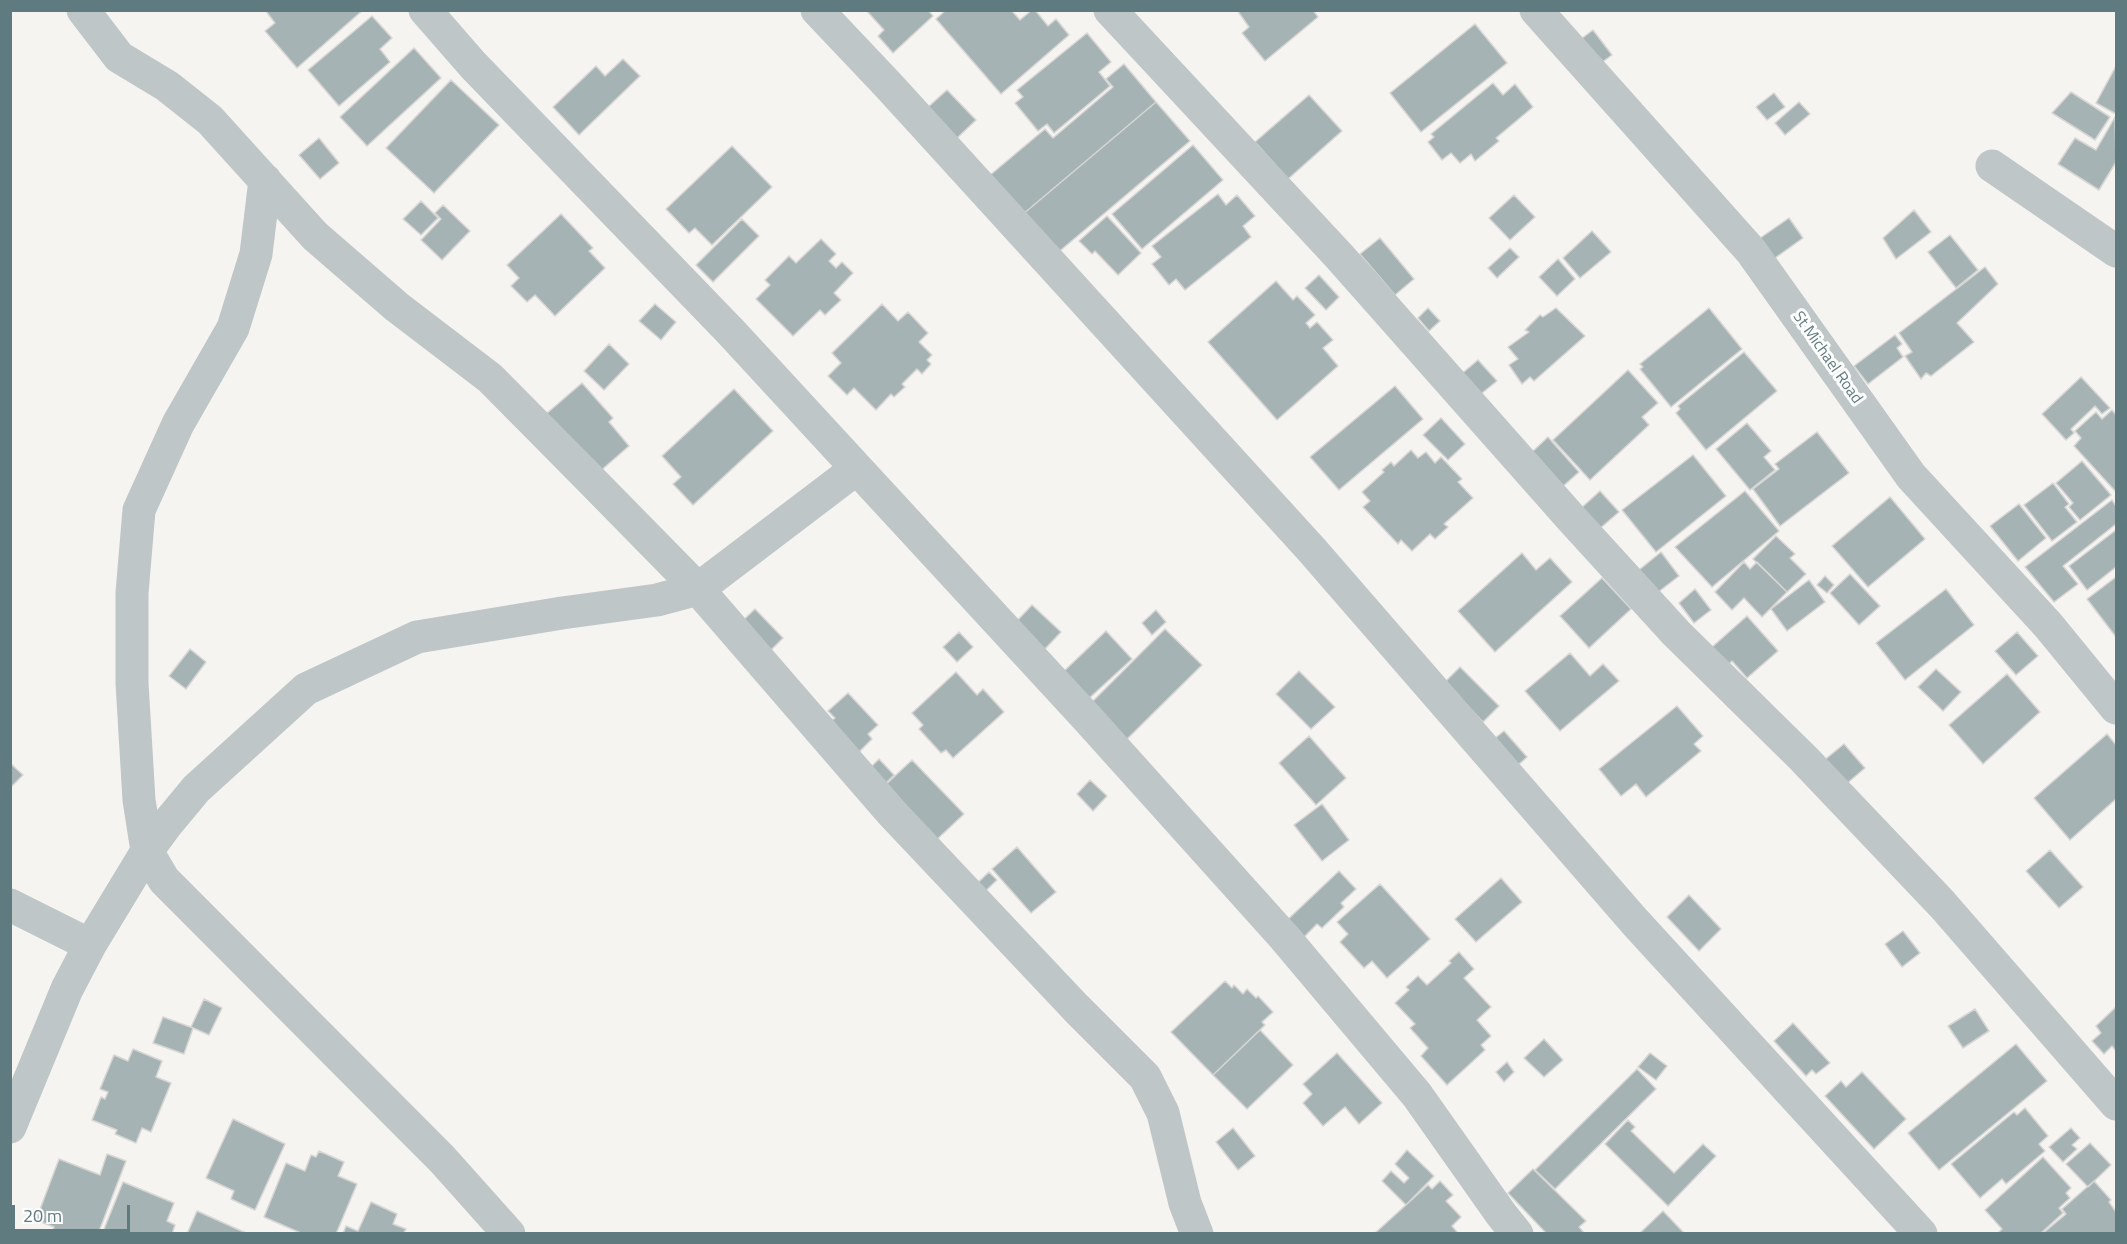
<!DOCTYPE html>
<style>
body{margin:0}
#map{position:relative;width:2127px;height:1244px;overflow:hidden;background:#f6f4f1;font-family:"Titillium Web",sans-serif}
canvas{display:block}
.frame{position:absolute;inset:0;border:12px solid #5f7b7f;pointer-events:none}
.scale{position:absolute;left:12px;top:1205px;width:118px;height:27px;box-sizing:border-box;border:3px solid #5f7b7f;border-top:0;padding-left:8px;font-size:18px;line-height:21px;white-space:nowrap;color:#5f7b7f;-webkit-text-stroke:4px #fff;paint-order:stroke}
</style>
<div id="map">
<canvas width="2127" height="1244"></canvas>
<div class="frame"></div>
<div class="scale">20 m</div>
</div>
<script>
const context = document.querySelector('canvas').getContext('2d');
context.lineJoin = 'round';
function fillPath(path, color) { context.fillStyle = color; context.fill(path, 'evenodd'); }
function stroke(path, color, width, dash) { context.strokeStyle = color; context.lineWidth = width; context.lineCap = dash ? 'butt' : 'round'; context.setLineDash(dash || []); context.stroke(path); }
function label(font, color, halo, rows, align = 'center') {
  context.font = font + ' "Titillium Web",sans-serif'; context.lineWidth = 6; context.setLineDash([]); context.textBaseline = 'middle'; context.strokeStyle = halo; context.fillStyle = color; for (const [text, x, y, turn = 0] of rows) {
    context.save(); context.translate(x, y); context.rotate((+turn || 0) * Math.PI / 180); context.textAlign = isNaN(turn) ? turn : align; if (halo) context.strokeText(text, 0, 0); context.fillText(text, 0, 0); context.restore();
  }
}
const building = new Path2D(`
 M265,10H363L297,68L265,31L275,23Z
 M866,10H928L933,16L893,53L878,36L884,30Z
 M946,10H1011L1020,20L1032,10H1035L1048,26L1056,19L1069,35L1001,94L936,19Z
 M1237,10H1313L1318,17L1265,61L1242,33L1249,27Z
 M372,16L392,38L380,49L390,62L339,106L308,70Z
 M1475,24L1507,63L1421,132L1390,93Z
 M1593,30L1612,55L1591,70L1573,45Z
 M1087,33L1111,62L1099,72L1110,86L1054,133L1047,124L1038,131L1015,103L1023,97L1017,90Z
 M414,48L441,78L367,146L340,117Z
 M623,59L640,76L579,135L553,107L596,66L605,76Z
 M1124,64L1156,102L1022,215L989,176L1045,129L1053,138L1113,87L1106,79Z
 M2116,66V114L2096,103Z
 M451,80L499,125L434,193L386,148Z
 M1493,83L1503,95L1515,84L1533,107L1496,138L1499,141L1475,161L1471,154L1460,163L1451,153L1442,160L1428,142L1434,137L1431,134Z
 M947,90L976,120L956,139L927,108Z
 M2071,92L2110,117L2095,140L2052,113Z
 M1774,93L1785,107L1767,120L1756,107Z
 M1309,95L1342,131L1288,179L1255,142Z
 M1156,102L1190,141L1055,255L1022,215Z
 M1799,102L1810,114L1785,135L1775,123Z
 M2115,117L2116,162L2099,190L2058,164L2075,138L2096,150Z
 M319,138L339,163L320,179L299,155Z
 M1193,145L1223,180L1142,249L1112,214Z
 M732,146L772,187L712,245L695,228L689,233L666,209Z
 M1218,194L1226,205L1237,195L1255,216L1243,226L1251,237L1185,290L1176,279L1169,285L1152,264L1161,257L1152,246Z
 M1514,195L1535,217L1510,240L1489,218Z
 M421,201L438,218L421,235L403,219Z
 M443,205L470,231L442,260L421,240L441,219L435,213Z
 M1914,210L1931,232L1896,259L1883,238Z
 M561,214L593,248L589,251L605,268L555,316L535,295L527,302L511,286L519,278L507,265Z
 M1107,216L1141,253L1118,275L1095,251L1092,254L1079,241Z
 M1789,218L1803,238L1768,263L1753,243Z
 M742,219L759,236L713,282L696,265Z
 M1592,231L1611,252L1580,278L1563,258Z
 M1950,235L1978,270L1956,288L1928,252Z
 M1380,238L1414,279L1395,295L1360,254Z
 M821,239L836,254L829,261L836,268L842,262L853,273L834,293L841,300L825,315L820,310L793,336L756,299L770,285L765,280L789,256L796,263Z
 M1510,248L1519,257L1497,278L1488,268Z
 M1558,259L1575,279L1557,296L1539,277Z
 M1985,267L1998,284L1957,323L1974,342L1931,376L1926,373L1921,379L1905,356L1912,352L1899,333Z
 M1319,275L1339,297L1326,310L1305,288Z
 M1276,281L1293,300L1297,296L1315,315L1306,323L1310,328L1317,322L1333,340L1323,348L1338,366L1277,420L1208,342Z
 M655,304L676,322L661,340L639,321Z
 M882,304L898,321L908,312L928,333L919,342L932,355L927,360L931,364L922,374L917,369L902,384L905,387L894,397L891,394L876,410L854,388L847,395L828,376L841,363L832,353Z
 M1428,308L1440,321L1429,331L1418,318Z
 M1556,308L1585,336L1534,381L1530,377L1522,384L1509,365L1518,359L1508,347L1529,332L1525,330L1540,315L1543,317Z
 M1709,308L1742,349L1671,407L1640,369L1643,367L1640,364Z
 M1895,335L1902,344L1897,348L1903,357L1868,384L1854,366Z
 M609,344L629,364L604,390L584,371Z
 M1744,352L1777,391L1706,450L1676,413L1680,409L1678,406Z
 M1478,360L1497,381L1477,397L1459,376Z
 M1628,370L1658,403L1642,417L1649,425L1590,480L1553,440Z
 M2081,377L2110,408L2102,414L2095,406L2071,429L2074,433L2066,440L2042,414Z
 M582,383L613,418L609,422L629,446L598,473L546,414Z
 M1395,386L1423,419L1339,490L1310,457Z
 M734,389L773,431L693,505L673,484L681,477L662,456Z
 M2112,410L2116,415V492L2074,446L2081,438L2075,431L2096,412L2102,419Z
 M1441,418L1465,444L1448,460L1423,435Z
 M1747,423L1771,451L1764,457L1775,470L1750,490L1716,449Z
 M1817,432L1849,473L1780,526L1753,489L1779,469L1775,464Z
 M1548,437L1579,472L1561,488L1530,454Z
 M1411,450L1418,458L1426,452L1435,463L1441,457L1462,479L1458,482L1473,498L1444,524L1448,527L1435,539L1430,534L1412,551L1401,540L1398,544L1363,507L1370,501L1362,492L1384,472L1382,470L1391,462L1394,466Z
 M1693,455L1726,496L1656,552L1622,510Z
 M2082,461L2111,495L2080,520L2069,507L2073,503L2056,483Z
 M2053,483L2069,504L2065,507L2077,522L2052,541L2024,505Z
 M1600,491L1619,512L1598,530L1579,510Z
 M1745,491L1779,531L1712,587L1675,547Z
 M1890,497L1925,539L1868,587L1832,546Z
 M2112,500L2116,506V524L2063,566L2078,584L2054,602L2025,567Z
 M2019,504L2046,538L2018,561L1990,526Z
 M2116,530V567L2087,590L2069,566Z
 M1776,536L1795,554L1790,558L1806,574L1787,592L1753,559Z
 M1661,552L1679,576L1657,593L1639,570Z
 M1522,553L1536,570L1550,558L1572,582L1495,652L1458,611Z
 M1744,562L1750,569L1757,562L1787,592L1762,617L1744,598L1732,610L1715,592Z
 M1850,574L1880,606L1859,625L1830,593Z
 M1825,576L1834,585L1827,593L1817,585Z
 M2116,577V637L2087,599Z
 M1602,578L1631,609L1589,648L1560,616Z
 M1809,580L1825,602L1787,631L1771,609Z
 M1695,589L1711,610L1694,623L1679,603Z
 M1946,589L1974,625L1905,680L1876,643Z
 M1032,605L1061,632L1043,651L1014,624Z
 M755,609L783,638L764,657L736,627Z
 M1156,610L1166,622L1152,635L1142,623Z
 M1747,616L1778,651L1747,678L1732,661L1726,667L1711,648Z
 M1165,629L1202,665L1125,741L1090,704Z
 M1106,631L1132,659L1085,702L1060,675Z
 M959,632L973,647L957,662L943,647Z
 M2017,632L2038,656L2016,675L1995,651Z
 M190,649L206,662L186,689L169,676Z
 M1570,653L1590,676L1603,664L1619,681L1560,731L1525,691Z
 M1460,667L1499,706L1483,722L1445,682Z
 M1936,669L1961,692L1943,711L1918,687Z
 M1299,671L1335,707L1311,729L1276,694Z
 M956,672L977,695L983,689L1004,712L953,758L946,750L941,753L919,729L923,725L912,713Z
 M2007,674L2040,712L1983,764L1949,725Z
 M848,693L878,725L868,734L872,739L857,754L828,724L835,718L828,711Z
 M1677,706L1703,736L1694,744L1701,751L1646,797L1636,784L1621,796L1599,769Z
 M1504,731L1527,757L1517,766L1494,739Z
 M2107,734L2116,745V799L2070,840L2034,798Z
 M1309,736L1346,778L1316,805L1279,763Z
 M1844,744L1865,768L1838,791L1817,766Z
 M879,759L894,775L881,788L866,772Z
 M912,760L964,814L932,844L880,790Z
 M10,763L23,775L10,788Z
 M1090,780L1107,796L1093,811L1077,794Z
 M1322,804L1349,840L1322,861L1294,825Z
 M1017,847L1056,892L1031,913L992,869Z
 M2050,850L2083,887L2059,908L2026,871Z
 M1339,871L1356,889L1341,903L1344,907L1322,928L1317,924L1300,941L1283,924Z
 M989,872L997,880L979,897L971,889Z
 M1501,878L1522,902L1476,942L1455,919Z
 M1380,884L1430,939L1387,978L1372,961L1364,968L1340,942L1348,934L1337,922Z
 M1689,895L1721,929L1699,951L1667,917Z
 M1903,931L1920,953L1902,967L1885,944Z
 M1459,952L1474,969L1464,978L1491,1007L1477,1020L1491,1036L1481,1045L1485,1050L1447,1085L1421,1056L1428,1048L1410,1028L1415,1024L1395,1003L1409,990L1406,987L1418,976L1427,985L1451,963L1449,961Z
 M1225,981L1232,988L1234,985L1243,994L1247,989L1256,998L1258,996L1273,1012L1262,1022L1265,1025L1213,1075L1171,1032Z
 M204,999L222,1008L209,1035L191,1027Z
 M2116,1007V1051L2112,1046L2104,1054L2092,1041L2101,1033L2096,1026Z
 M1975,1009L1989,1031L1963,1048L1948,1026Z
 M163,1017L193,1028L184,1054L153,1043Z
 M1793,1023L1830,1063L1816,1074L1812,1070L1806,1076L1774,1041Z
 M1260,1030L1293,1065L1247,1109L1213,1075Z
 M1544,1039L1563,1060L1544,1077L1524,1058Z
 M2016,1044L2047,1081L1939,1170L1908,1133Z
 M133,1049L162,1061L156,1077L171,1083L151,1132L142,1128L136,1143L115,1134L117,1130L92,1120L101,1097L105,1099L108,1092L100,1089L114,1055L128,1061Z
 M1337,1053L1382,1103L1359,1124L1345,1107L1323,1126L1303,1103L1312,1094L1303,1084Z
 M1650,1053L1667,1066L1656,1080L1638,1067Z
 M1507,1062L1514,1072L1504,1082L1496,1072Z
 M1637,1069L1656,1089L1555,1189L1535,1170Z
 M1862,1072L1906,1119L1874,1149L1825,1096L1841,1081L1846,1087Z
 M2025,1108L2048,1136L2039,1144L2045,1151L2006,1184L2002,1179L1980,1198L1951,1164L2014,1112L2017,1115Z
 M233,1119L285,1144L255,1210L231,1199L234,1191L206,1178Z
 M1628,1120L1635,1127L1631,1131L1674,1173L1703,1144L1716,1156L1668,1206L1605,1144Z
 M1233,1128L1255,1156L1238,1170L1216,1142Z
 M2071,1128L2080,1138L2072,1145L2077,1149L2063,1162L2049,1147Z
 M2090,1143L2111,1165L2088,1187L2066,1164Z
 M1407,1150L1434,1176L1406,1205L1382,1181L1391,1171L1404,1183L1409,1178L1395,1164Z
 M319,1151L344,1162L338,1176L357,1184L336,1234H303L264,1217L286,1163L305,1171L311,1155L316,1157Z
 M107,1154L126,1161L98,1234H51L54,1227L36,1220L59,1159L100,1175Z
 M2043,1157L2071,1188L2066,1193L2070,1198L2059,1208L2063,1213L2040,1234H1997L2002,1229L1985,1210Z
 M1533,1169L1586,1221L1579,1227L1585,1234H1547L1508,1193Z
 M1440,1181L1453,1195L1446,1201L1461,1217L1452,1226L1457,1232L1456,1234H1374L1428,1185L1432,1189Z
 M2094,1181L2111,1200L2109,1202L2116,1212V1234H2042L2066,1214L2062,1209Z
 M123,1182L174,1203L167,1221L175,1225L172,1234H102Z
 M371,1202L397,1214L393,1224L406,1229L403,1234H343L346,1226L358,1231Z
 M197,1211L246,1233V1234H187Z
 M1663,1211L1685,1234H1639Z`);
const minor = new Path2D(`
 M83,10L119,57L167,86L210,120L315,236L397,307L490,378L591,480L698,589L891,812L1076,1008L1145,1077L1163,1113L1185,1203L1197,1234
 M425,10L473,65L731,332L1088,719L1284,937L1417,1095L1501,1214L1517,1234
 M817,10L889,86L1311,549L1635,922L1921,1234
 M1110,10L1339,256L1571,518L1676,633L1804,759L1942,904L2116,1104
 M1536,10L1751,251L1911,476L2048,625L2116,708
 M1992,166L2116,251
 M265,180L256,254L233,328L178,424L139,510L132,593V683L139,800L147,851L164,880L442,1159L509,1234
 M10,905L90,945
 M10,1127L67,989L90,945L147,851L167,824L196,789L306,689L417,637L562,613L657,600L698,589L856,469`);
const streetNames = [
 ["St Michael Road",1827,358,55]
];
fillPath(building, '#a5b3b4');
stroke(building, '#d7d6d4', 1.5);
stroke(minor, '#bec6c7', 33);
label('16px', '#5f7b7f', '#fff', streetNames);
</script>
